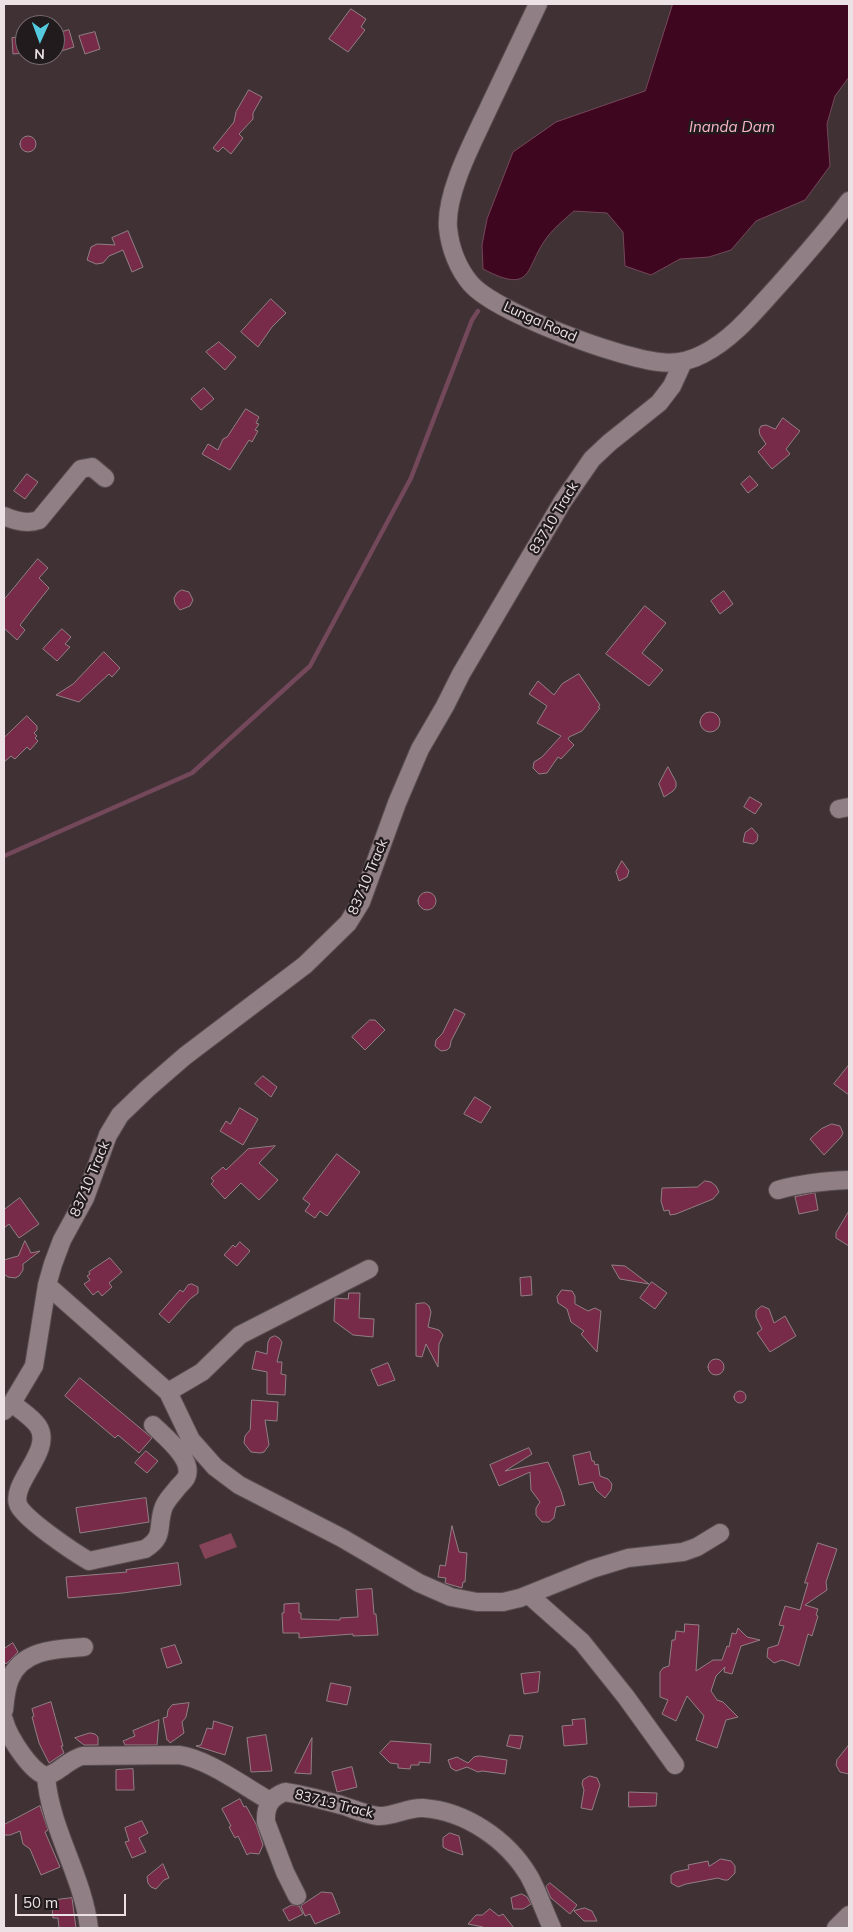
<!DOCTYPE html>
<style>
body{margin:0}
#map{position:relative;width:853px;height:1932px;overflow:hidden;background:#403135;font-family:Mulish,sans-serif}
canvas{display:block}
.frame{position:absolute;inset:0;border:5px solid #ece2e5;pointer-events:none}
.north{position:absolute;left:15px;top:15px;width:50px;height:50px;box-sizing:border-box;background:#221b1d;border:1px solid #736b6d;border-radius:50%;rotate:182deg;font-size:14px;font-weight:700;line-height:20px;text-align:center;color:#ece2e5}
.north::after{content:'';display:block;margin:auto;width:18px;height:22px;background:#54cade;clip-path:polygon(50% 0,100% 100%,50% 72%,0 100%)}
.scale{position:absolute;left:15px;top:1894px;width:111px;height:22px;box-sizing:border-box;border:2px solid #ece2e5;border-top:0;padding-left:6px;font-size:15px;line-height:18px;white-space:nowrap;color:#ece2e5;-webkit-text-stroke:4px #221b1d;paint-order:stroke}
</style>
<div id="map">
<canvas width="853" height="1932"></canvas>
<div class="frame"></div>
<div class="north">N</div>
<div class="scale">50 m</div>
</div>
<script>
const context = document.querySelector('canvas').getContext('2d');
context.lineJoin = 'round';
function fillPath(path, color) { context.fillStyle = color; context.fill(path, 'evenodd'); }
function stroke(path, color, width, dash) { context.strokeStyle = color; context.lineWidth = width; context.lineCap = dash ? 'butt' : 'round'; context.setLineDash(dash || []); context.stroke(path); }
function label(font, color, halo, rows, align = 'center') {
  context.font = font + ' Mulish,sans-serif'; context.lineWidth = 4.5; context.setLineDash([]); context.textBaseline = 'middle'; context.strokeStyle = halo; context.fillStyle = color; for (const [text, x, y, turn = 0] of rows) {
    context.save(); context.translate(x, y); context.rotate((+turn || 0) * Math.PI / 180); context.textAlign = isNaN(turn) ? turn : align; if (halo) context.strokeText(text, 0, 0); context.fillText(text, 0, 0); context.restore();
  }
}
const green = new Path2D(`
 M231,1533L237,1547L205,1559L199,1545Z`);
const water = new Path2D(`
 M673,4H849V77L835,96L827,124L830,166L805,200L756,221L731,250L709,257L680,259L651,275L625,266L623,232L607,213L574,211C565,219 555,227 548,236C524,267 535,296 483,269L482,245L487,219L513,152L556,122L645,91Z`);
const stream = new Path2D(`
 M4,856L192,773L310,666L411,478L472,320L478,311`);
const building = new Path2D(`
 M351,9L366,19L361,27L365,30L348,52L329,39Z
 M69,30L74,47L55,53V34Z
 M95,32L100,49L85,54L79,36Z
 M25,37V53L13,54L12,38Z
 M249,90L262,97L253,113V119L239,134L243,138L231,154L223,147L218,152L213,148L234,122L236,112Z
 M20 144a8 8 0 1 1 16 0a8 8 0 1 1-16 0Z
 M128,231L143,267L132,272L123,250L109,256L103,263L96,264L87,260L91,247L97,244L115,245L112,238Z
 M271,299L286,313L272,327L258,347L241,332Z
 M219,342L236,357L225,370L206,352Z
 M204,388L214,399L201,410L191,399Z
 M246,409L259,417L256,423L259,424L255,430L258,431L252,442L249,440L230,470L202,454L208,444L218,450L223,439L227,437Z
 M783,418L800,431L786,449L790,454L772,469L758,452L766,444L760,435L759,430L761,426L766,425L775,429Z
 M27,474L38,482L25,499L14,491Z
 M750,476L758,485L748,493L741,484Z
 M38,559L48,568L39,578L49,588L20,625L25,630L17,640L4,628V600Z
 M182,590L189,592L193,600L190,606L180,610L175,604L174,598L177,593Z
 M724,591L733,604L720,614L711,601Z
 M645,606L666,623L642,653L663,670L649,686L606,654Z
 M62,629L71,637L65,644L70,647L57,661L43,649Z
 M104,652L120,668L112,677L109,674L79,702L56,695L73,684Z
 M579,674L600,705L598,707L600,708L582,731L569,737L568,739L574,745L561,759L558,757L547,773L539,774L533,768L534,762L542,757L561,736L537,723L547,706L529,694L538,681L554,695L562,684Z
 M700 722a10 10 0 1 1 20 0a10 10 0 1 1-20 0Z
 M27,716L37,726V730L34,733L37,736L35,738L38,741L30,750L27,747L15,759L11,756L4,762V738Z
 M668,767L676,782V787L673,791L664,797L659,784Z
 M750,797L762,804L755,814L744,807Z
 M752,828L758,835L757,841L753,844L743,842L745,833Z
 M622,861L629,871L627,877L619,881L616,872Z
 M418 901a9 9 0 1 1 18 0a9 9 0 1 1-18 0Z
 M455,1009L465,1014L451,1041L450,1047L447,1050L441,1051L435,1046L436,1040L442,1034Z
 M370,1020H375L385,1030L365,1050L352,1037Z
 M849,1065V1095L834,1084Z
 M263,1076L277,1087L271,1097L255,1084Z
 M475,1097L491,1107L481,1123L464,1114Z
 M240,1108L258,1119L243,1145L220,1131L226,1121L230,1124Z
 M832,1124L840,1126L843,1133L841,1137L824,1155L810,1139L821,1129Z
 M275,1146L259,1163L278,1180L259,1200L241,1183L225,1199L211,1184L214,1181L211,1178L223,1167L226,1170L248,1149Z
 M337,1154L360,1172L327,1216L320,1211L315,1218L305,1211L310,1204L303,1199Z
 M705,1181L711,1182L716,1186L719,1192L713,1199L676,1214L670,1215L669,1210L664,1211L661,1201L662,1188L697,1187Z
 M815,1193L818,1210L799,1214L795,1197Z
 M20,1198L39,1224L19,1238L9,1224L4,1228V1210Z
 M849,1211V1246L836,1238V1233Z
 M25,1241L31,1253L40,1251L23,1264V1270L19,1276L15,1278L8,1277L4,1274V1260L18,1256Z
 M240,1242L250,1251L237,1266L224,1255L233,1245L235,1247Z
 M110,1258L122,1272L109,1283L112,1287L102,1296L98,1291L93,1295L84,1284L90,1280L87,1276L90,1274L89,1272Z
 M612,1265L625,1266L649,1284L620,1279Z
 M531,1277L532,1295L521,1296L520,1278Z
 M652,1282L667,1293L655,1309L640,1298Z
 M192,1284L198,1287V1293L190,1299L169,1323L159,1314L180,1290L183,1292L188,1285Z
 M562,1290L572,1291L575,1296V1304L588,1311L595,1308L601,1311L597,1352L581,1334L584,1331L571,1322L567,1309L558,1303L557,1297Z
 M349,1293H360L359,1318L374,1319L373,1337L353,1335L334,1321L335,1298L348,1299Z
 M425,1303L429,1306L431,1312L428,1327L439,1330L443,1335L439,1344L438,1367L426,1344L422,1357L416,1356V1304Z
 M762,1306L769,1309L774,1323L785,1316L796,1336L770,1352L757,1333L762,1329L756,1317V1311Z
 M275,1336L279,1338L282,1342L277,1362H282L281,1374L286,1375L285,1395L267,1394V1372L252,1369L256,1351L267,1354L268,1342L270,1338Z
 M708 1367a8 8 0 1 1 16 0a8 8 0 1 1-16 0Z
 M388,1363L395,1380L378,1386L371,1370Z
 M80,1378L152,1438L139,1453L118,1435L115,1438L65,1396Z
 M734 1397a6 6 0 1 1 12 0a6 6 0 1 1-12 0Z
 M252,1400L278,1402L277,1421L265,1420L269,1445L264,1452L260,1453L251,1452L244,1443L245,1436L250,1430Z
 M529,1448L532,1454L505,1471L548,1462L561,1491L565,1505L556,1507L554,1518L549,1522H542L536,1515V1508L540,1502L531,1490L530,1472L499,1486L490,1465Z
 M146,1451L158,1461L147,1473L135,1463Z
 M590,1452L592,1461H594L595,1465L598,1464L600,1476L608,1479L612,1484L611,1490L605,1498L596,1490L593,1482L579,1485L573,1456Z
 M146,1498L149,1522L80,1533L76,1508Z
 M452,1526L459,1552L467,1553L465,1582H463L462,1588L445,1583L446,1578L438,1577L440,1565L445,1566Z
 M818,1543L837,1549L826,1582L827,1590L805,1605L818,1609L816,1615L818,1616L812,1636L808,1634L799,1666L782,1660L774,1663L767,1657L768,1648L778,1645L784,1626L779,1625L785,1606L800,1610L808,1583H805Z
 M178,1563L181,1585L123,1593L68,1598L66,1577L127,1572L126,1570Z
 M372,1589L374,1614H376L378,1635L353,1636V1634L299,1638V1633H283L282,1613H284V1604L299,1603V1613H301V1619L340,1620V1618L358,1617L356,1590Z
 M685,1624L699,1625L696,1671L713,1660H722L727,1646L729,1647L732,1633L736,1634L738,1628L747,1637L760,1640L741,1646L732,1674L724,1672L725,1667L716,1676L711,1691L717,1700L723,1702L738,1717L726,1720L717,1748L696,1740L704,1716L687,1696L676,1721L662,1714L668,1700L660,1697V1672L663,1668L669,1666L672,1640H675L676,1631L684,1632Z
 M13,1643L18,1652L6,1664L4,1661V1649Z
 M175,1645L182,1663L167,1668L161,1649Z
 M540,1672L538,1692L524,1694L521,1674Z
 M331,1683L351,1687L347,1705L327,1701Z
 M51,1702L63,1746H61L64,1753L49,1763L39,1743L32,1717L34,1716L32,1709Z
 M189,1703L186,1717L182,1722L184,1733L170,1743L168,1740H167L163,1718L167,1717L168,1710L172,1705Z
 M585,1719L587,1744L564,1746L562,1726L573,1725L572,1720Z
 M159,1720L157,1745H125L123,1741L135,1736L133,1731Z
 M214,1721L233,1727L225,1755L196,1746L201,1745L207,1728L212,1729Z
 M90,1733L95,1734L98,1737V1745H84L75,1738Z
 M266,1735L272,1771L251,1772L247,1738Z
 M510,1735L523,1736L520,1749L507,1746Z
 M312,1738L311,1774L295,1773Z
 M391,1741L431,1744L430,1763L419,1762V1765H411L410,1769L398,1768V1764L390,1763L380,1753Z
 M849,1745V1774L840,1772L836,1765L837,1760Z
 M480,1756L507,1760L505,1774L482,1771L478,1772L467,1767L456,1771L451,1768L448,1760L457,1757L468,1763L474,1757Z
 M352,1767L357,1787L337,1792L332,1772Z
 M133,1769L134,1790H116V1770Z
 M590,1776L597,1778L600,1785L592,1810L581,1808L584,1790L582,1784L583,1780Z
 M629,1792L657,1793L656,1806L629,1807Z
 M240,1799L244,1807L246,1806L256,1824L263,1845L259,1854L250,1853L247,1855L238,1836L235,1838L229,1827L231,1826L222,1809Z
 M40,1806L48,1830L45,1832L60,1867L41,1875L30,1849L23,1844L20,1831L10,1835H4V1825Z
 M142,1821L148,1833L139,1838L146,1852L132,1858L125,1842L129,1841L125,1828Z
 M450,1833L459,1836L463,1855L448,1850L443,1847V1838Z
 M721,1859L731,1861L735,1866V1873L728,1880H724L718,1878L686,1884L678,1887L671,1883V1875L675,1872L689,1869L688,1865L708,1861L709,1866Z
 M163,1864L169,1878L164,1880L156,1889L151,1887L148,1883L147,1877Z
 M550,1883L577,1905L570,1914L551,1898L546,1887Z
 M322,1892L332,1893L340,1913L315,1924L310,1914L305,1916L301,1906Z
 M522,1894L527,1897L531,1904L523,1909H513L511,1898Z
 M72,1898L76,1928H59L58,1918H53L52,1907L56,1906V1900Z
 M292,1905L299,1906L303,1914L289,1921L283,1910Z
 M585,1908L592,1911L597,1921H584L574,1911Z
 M490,1909L499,1916L503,1914L514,1928H482L483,1927L468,1924L476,1915H482Z`);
const minor = new Path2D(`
 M538,4C522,38 506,71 490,105C475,138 445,192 448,228C450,248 458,269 471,284C497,313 619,358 659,362C674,364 690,361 703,354C733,339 755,311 777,287C802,259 827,231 849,201
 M4,516C15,521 28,524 39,520L81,469L92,467L105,478
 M839,809L849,807
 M778,1190C802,1183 825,1181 849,1180
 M47,1285L168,1392L191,1440L215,1467L239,1485L342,1538L419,1583L451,1597L477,1602H503L520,1598L592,1569L628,1558L683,1552L697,1547L720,1533
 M168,1392L202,1372L240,1335L369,1269
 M12,1403C20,1410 32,1417 38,1426C54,1450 11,1482 18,1504C21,1517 75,1553 89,1561L145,1549C165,1537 157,1527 163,1509C165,1501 173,1494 178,1487C181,1484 184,1481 186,1478C195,1460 165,1437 153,1425
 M4,1411L12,1403L34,1366L47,1285L53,1264L62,1240L85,1198L108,1135L120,1115L147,1089L185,1056L305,965L348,923L361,902L397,803L420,749L445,706L461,674L563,501L592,459L609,443L659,403L672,386L683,362
 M529,1595L582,1642L626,1697L675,1765
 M4,1710C5,1700 6,1688 10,1679C22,1649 57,1649 84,1647
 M4,1720C8,1736 30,1771 46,1776C59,1773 66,1761 82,1756L179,1755C206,1758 245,1787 270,1801
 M46,1776C50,1829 83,1876 89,1928
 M297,1896L285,1872L266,1822C265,1806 271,1797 285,1792C304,1795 323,1800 341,1805C354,1809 364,1814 378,1816C393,1817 408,1807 423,1808C465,1811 507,1839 529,1876C538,1892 544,1911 552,1928
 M836,1928L849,1915`);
const streetNames = [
 ["Lunga Road",540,322,24],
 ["83710 Track",554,518,-59],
 ["83710 Track",368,877,-67],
 ["83710 Track",90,1179,-67],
 ["83713 Track",334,1804,14]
];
const waterNames = [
 ["Inanda Dam",732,127]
];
fillPath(green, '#86445a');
fillPath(water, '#3f061f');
stroke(water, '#73485a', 1);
stroke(stream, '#73485a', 4.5);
fillPath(building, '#782b48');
stroke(building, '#917f84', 1);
stroke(minor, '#594d51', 20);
stroke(minor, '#907f84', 18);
label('14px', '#ece2e5', '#221b1d', streetNames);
label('italic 15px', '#fbb6ca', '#221b1d', waterNames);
</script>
